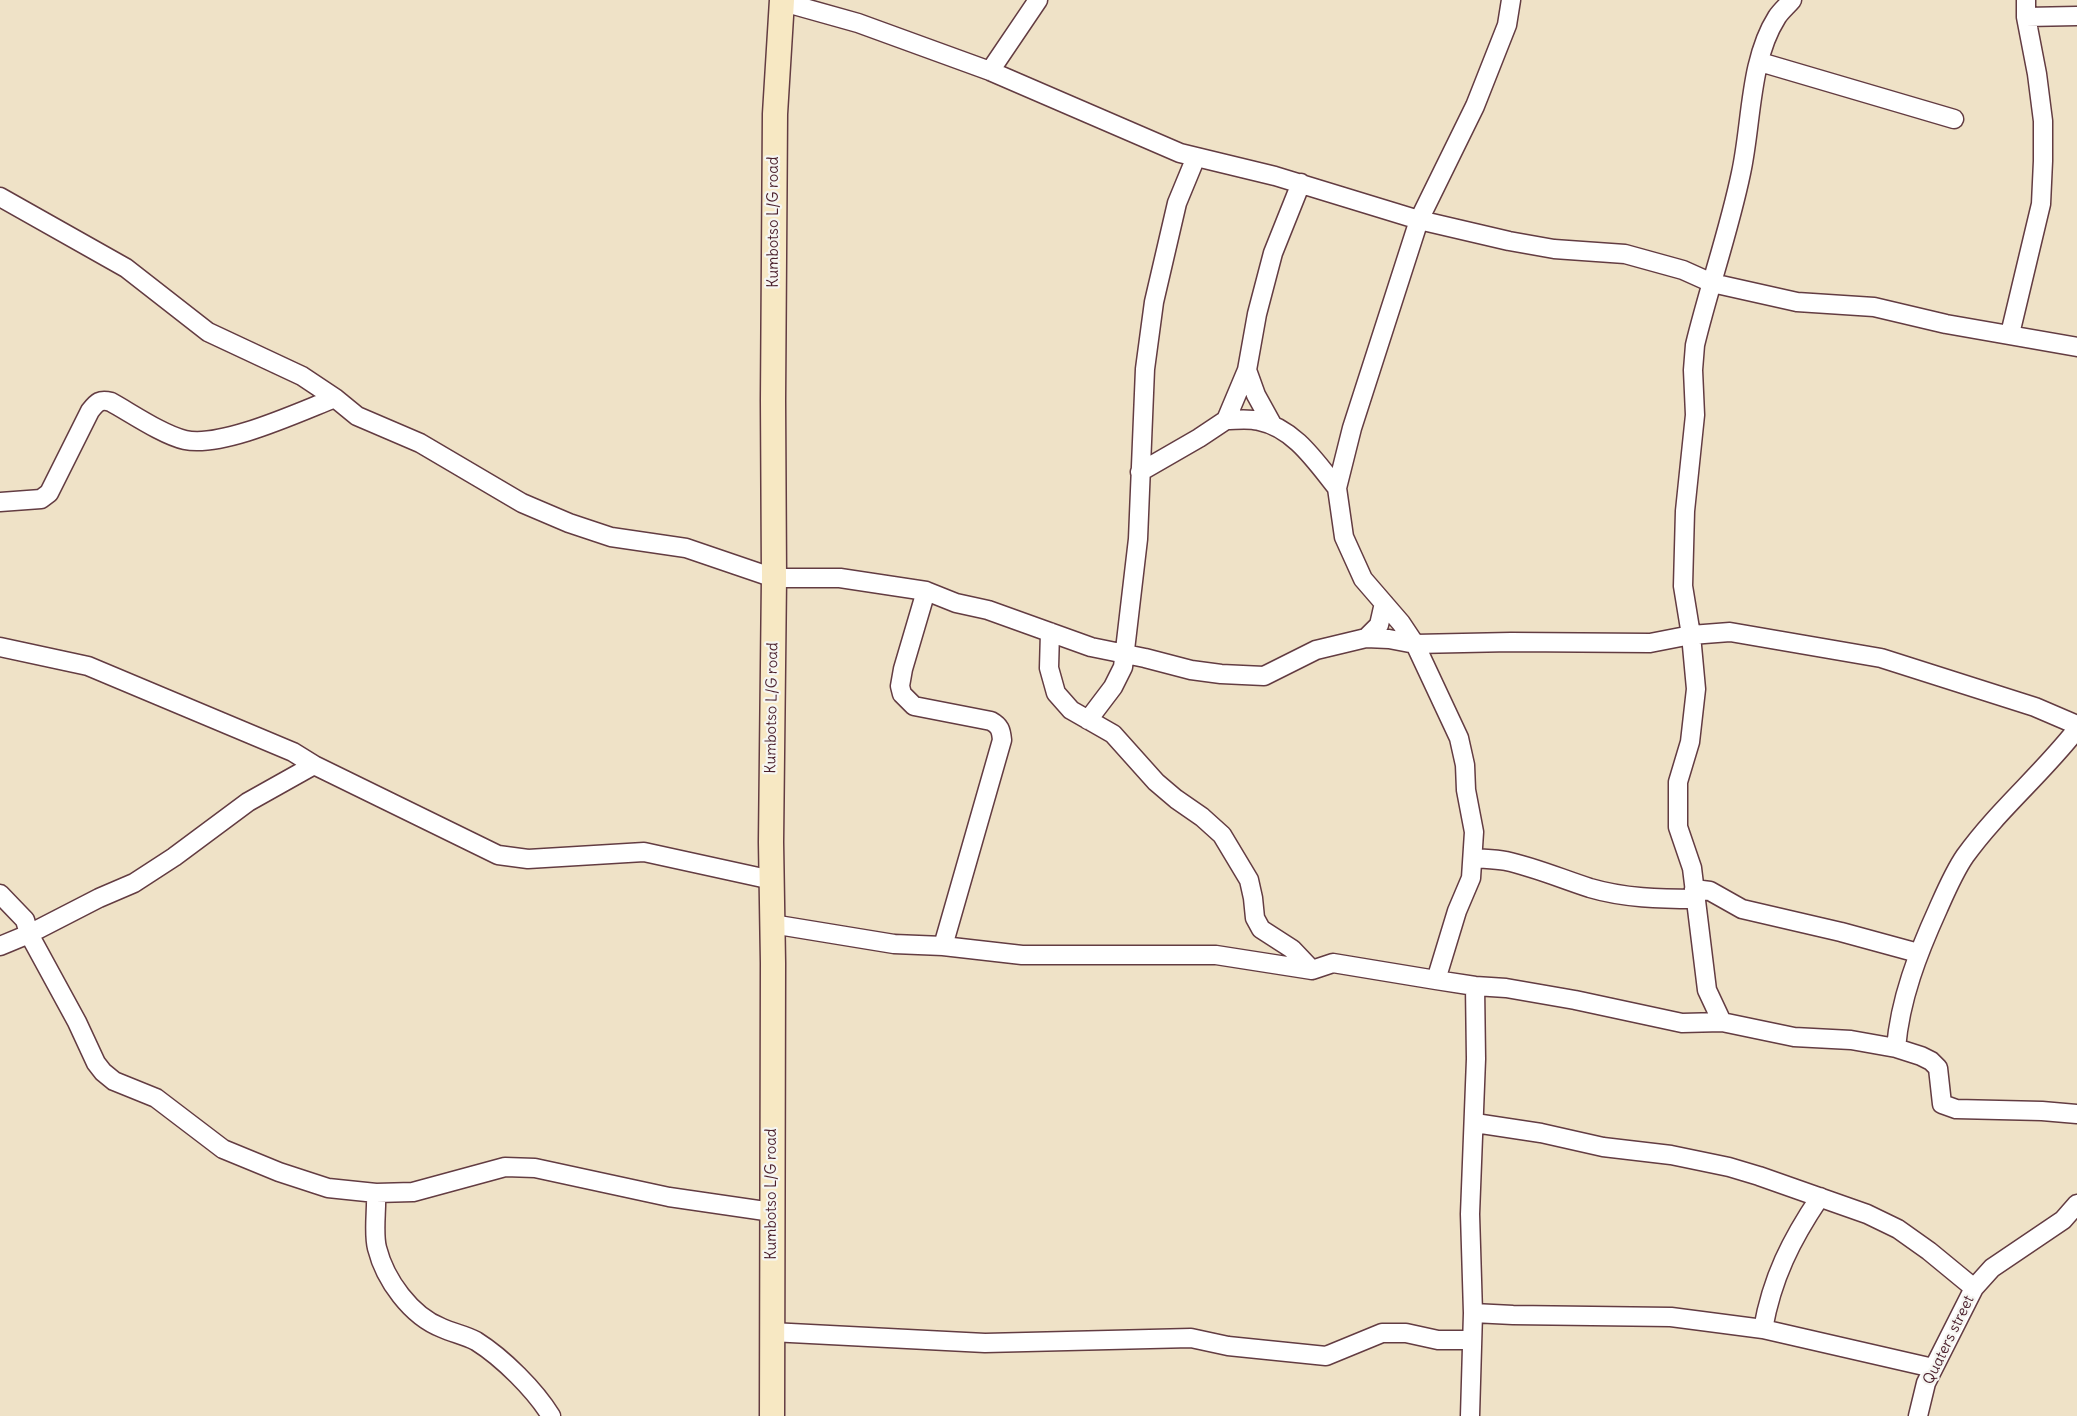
<!DOCTYPE html>
<style>
body{margin:0}
canvas{display:block;background:#efe2c7}
</style>
<canvas width="2077" height="1416"></canvas>
<script>
const context = document.querySelector('canvas').getContext('2d');
context.lineJoin = 'round';
function stroke(path, color, width, dash) { context.strokeStyle = color; context.lineWidth = width; context.lineCap = dash ? 'butt' : 'round'; context.setLineDash(dash || []); context.stroke(path); }
function label(font, color, halo, rows, align = 'center') {
  context.font = font + ' Delius,sans-serif'; context.lineWidth = 4.5; context.setLineDash([]); context.textBaseline = 'middle'; context.strokeStyle = halo; context.fillStyle = color; for (const [text, x, y, turn = 0] of rows) {
    context.save(); context.translate(x, y); context.rotate((+turn || 0) * Math.PI / 180); context.textAlign = isNaN(turn) ? turn : align; if (halo) context.strokeText(text, 0, 0); context.fillText(text, 0, 0); context.restore();
  }
}
const minor = new Path2D(`
 M783,2L858,23L990,71L1180,153L1275,176L1419,220L1509,241L1554,249L1625,254L1683,270L1712,283L1797,302L1874,307L1946,324L2077,347
 M2026,17L2077,16
 M1760,62L1954,119
 M990,71L1038,0
 M0,197L126,268L208,332L302,376L335,398L357,416L420,443L522,503L569,523L611,537L686,548L774,578H840L926,591L956,603L988,610L1091,647L1145,658L1191,670L1221,674L1264,676L1316,650L1366,638L1389,639L1415,644L1511,642L1650,643L1691,635L1730,632L1881,658L2035,707L2077,725
 M2010,334L2041,204L2043,161V121L2037,74L2026,17V0
 M1247,370L1256,395L1272,424
 M1226,420C1236,420 1249,418 1259,421C1294,428 1316,462 1337,488
 M1140,472L1199,438L1226,420L1247,370L1257,314L1273,253L1301,183
 M0,502L41,499L49,493L90,411C97,402 100,399 111,402C131,413 163,435 185,440C222,448 299,412 335,398
 M926,591L903,669L900,686L902,694L914,706L991,721C1000,726 1001,730 1002,740L943,946
 M1050,632L1049,668L1056,693L1071,710L1113,734L1156,782L1176,799L1202,817L1222,835L1249,880L1253,898L1255,918L1261,929L1292,949L1312,970
 M1366,638L1379,625L1384,603
 M0,647L88,666L293,752L314,765
 M1088,720L1113,687L1123,667L1138,539L1145,369L1154,302L1177,203L1196,157
 M1473,858C1484,859 1495,859 1506,861C1534,867 1562,879 1590,888C1624,898 1660,899 1696,899
 M1694,889L1710,891L1742,909L1841,932L1918,953
 M0,894L25,920L29,934L77,1022L96,1063L103,1072L114,1081L156,1098L223,1149L279,1172L328,1188L376,1193L413,1192L505,1167L535,1168L669,1197L772,1212
 M772,924L894,944L943,946L1022,955H1216L1312,970L1333,963L1436,980L1475,986L1506,988L1575,1000L1682,1023L1722,1022L1794,1037L1851,1040L1896,1048L1921,1056L1931,1061L1938,1068L1942,1104L1956,1109L2042,1111L2077,1114
 M0,946L29,934L99,898L134,883L174,857L248,802L314,765L498,855L528,859L644,852L772,880
 M1436,980L1457,911L1471,878L1474,832L1466,790L1465,765L1459,738L1415,644L1401,623L1363,579L1344,537L1337,488L1352,428L1419,220L1475,106L1507,25L1511,0
 M1722,1022L1707,990L1692,868L1678,827V782L1690,742L1696,689L1691,635L1683,586L1685,511L1695,415L1693,370L1695,345C1709,287 1729,231 1741,173C1752,123 1749,61 1777,17C1781,11 1787,6 1792,0
 M1896,1048C1900,999 1918,953 1938,909C1946,891 1954,872 1965,856C1998,810 2042,774 2077,729
 M1475,1123L1541,1133L1603,1147L1671,1155L1729,1167L1759,1176L1867,1214L1898,1229L1929,1251L1974,1288
 M376,1193C377,1210 373,1232 377,1248C385,1280 411,1316 442,1328C453,1333 465,1335 476,1341C503,1358 535,1390 551,1416
 M1473,1313L1513,1315L1671,1317L1763,1329L1933,1368
 M1763,1329C1772,1278 1791,1240 1820,1197
 M771,1332L985,1343L1191,1338L1228,1346L1326,1356L1382,1333H1406L1438,1340H1472
 M1470,1416L1473,1313L1470,1214L1476,1059L1475,986
 M1918,1416L1926,1383L1974,1288L1992,1268L2063,1220L2077,1204`);
const secondary = new Path2D(`
 M772,1416L773,963L771,842L774,578L773,400L775,114L782,0`);
const streetNames = [
 ["Kumbotso L/G road",774,222,-90],
 ["Kumbotso L/G road",772,708,-89],
 ["Kumbotso L/G road",772,1194,-90],
 ["Quaters street",1949,1340,-64]
];
stroke(minor, '#633c42', 21);
stroke(secondary, '#633c42', 27);
stroke(minor, '#fff', 18);
stroke(secondary, '#f7e8c3', 24);
label('15px', '#4a1f2b', '#f6f6f2', streetNames);
</script>
